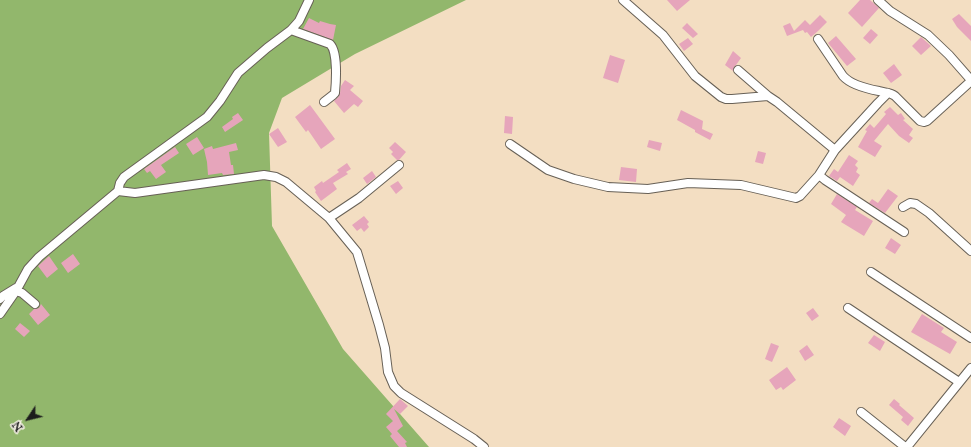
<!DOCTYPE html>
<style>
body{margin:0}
#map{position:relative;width:971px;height:447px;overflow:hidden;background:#f3dec2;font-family:"IM FELL Great Primer",serif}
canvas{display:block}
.north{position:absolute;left:8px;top:399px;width:40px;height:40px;-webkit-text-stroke:3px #f7f3e8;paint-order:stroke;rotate:235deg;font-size:11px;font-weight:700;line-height:16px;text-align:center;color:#1c1c1c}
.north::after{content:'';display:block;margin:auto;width:14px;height:18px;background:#1c1c1c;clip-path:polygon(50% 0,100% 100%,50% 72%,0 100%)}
</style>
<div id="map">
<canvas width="971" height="447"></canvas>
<div class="north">N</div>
</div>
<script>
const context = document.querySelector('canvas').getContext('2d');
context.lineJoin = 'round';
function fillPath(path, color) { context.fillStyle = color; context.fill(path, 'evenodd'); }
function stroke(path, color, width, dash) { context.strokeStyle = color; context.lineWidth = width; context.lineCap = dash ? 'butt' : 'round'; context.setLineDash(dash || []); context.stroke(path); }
const forest = new Path2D(`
 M0,0H466L355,54L282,98L269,133L272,226L343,349L429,447H0Z`);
const building = new Path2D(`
 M667,0H690L677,11Z
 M860,0H870L879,8L862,27L848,13Z
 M959,14L971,26V41L957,27L952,19Z
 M820,15L827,22L818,31L811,37L807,32L805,33L803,30L787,36L783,26L790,23L794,31L805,20L810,25Z
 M309,18L319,23L320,21L330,24L336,25L333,40L303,29Z
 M687,23L698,34L693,38L682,28Z
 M871,29L878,35L870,44L863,38Z
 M836,36L856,59L847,66L828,43Z
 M921,37L931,46L921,55L912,46Z
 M688,38L693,44L684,51L679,44Z
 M733,51L741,58L736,65L734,67L733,71L725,65Z
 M610,55L625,60L618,83L603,78Z
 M894,64L902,75L891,83L883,73Z
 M345,80L354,86L350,90L363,101L358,107L354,104L344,113L334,101L339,96L340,93L341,86Z
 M310,105L335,139L321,149L308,130L306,132L295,117Z
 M890,107L898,115L901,113L905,119L903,120L913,129L909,135L913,138L909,143L899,136L888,124L874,141L882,146L875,157L858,147L867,131L865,130L870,124L874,128L886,114L884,112Z
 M681,110L703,121L702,129L713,134L710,140L695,132V130L677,120Z
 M238,113L243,120L225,132L222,127L233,119L232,117Z
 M505,116L513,117L512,134L504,133Z
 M278,128L287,142L278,147L269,134Z
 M197,137L204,148L193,155L186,144Z
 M649,140L662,143L660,151L647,147Z
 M395,142L406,152L399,160H397L391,154L393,152L389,148Z
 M236,143L238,150L229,152L231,165H233L234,174L223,175L222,173L208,175L207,162L204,149L212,146L213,149Z
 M175,147L179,153L161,165L166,172L156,179L150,171L147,173L144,169Z
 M758,151L766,153L763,164L755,162Z
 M849,155L858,161L855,165L858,168L856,172L860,175L853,186L840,177L837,181L829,176L834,169L838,172Z
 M347,163L351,169L346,172L348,174L333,183L337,189L321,201L315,192L316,191L314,187L322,181L323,183L339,172L337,170Z
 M621,167L637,169L636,182L619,180Z
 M372,171L376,177L367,184L363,178Z
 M398,181L403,188L396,194L390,186Z
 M888,189L898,196L885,213L869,203L872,199L878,203Z
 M837,194L857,207L855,210L873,221L864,236L841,222L846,215L831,204Z
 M364,216L369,222L367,224L369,227L364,232L361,228L357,231L352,225Z
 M891,238L901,245L895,254L885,248Z
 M73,254L80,264L68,273L61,263Z
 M49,256L58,269L47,278L38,266Z
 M41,304L50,315L38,325L29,314L34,309L39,308Z
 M813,308L819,316L812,321L806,313Z
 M922,314L944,328L941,332L957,342L950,354L911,332Z
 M20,323L30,331L24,337L15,329Z
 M874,335L885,342L880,351L868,343Z
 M771,343L779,346L772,362L765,359Z
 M807,345L814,355L805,361L799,351Z
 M787,367L796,380L783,390L781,387L776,390L769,380Z
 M400,399L408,406L400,414L394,409L403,426L397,431L407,442L405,443L407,447H399L390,436L392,434L386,427L393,421L386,414Z
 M894,399L900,404L899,405L914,418L908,426L901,420L903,417L889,405Z
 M839,418L851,426L845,436L833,427Z`);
const minor = new Path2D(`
 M623,0L663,35L695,76L721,97L726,99H732L768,96L777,102L835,150
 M878,0L890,11L928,35L949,55L971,80
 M291,30L330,44C338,52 336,82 335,93L333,95L324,102
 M818,39L843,76C851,85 868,89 879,91C885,93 890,92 895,96L920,121L924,122L927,121L971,81
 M738,70L768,96
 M510,144L548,170L574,179L608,187L648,189L688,183L741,185L796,198L800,196L819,175L835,150L878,103L888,93
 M819,175L825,180L904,232
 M118,191L135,193L264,175L276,177L286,182L329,218L357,252L379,325L385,348L388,372L394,386L401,393L474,439L484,447
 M903,207L910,203L916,204L929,213L971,251
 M329,218L359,198L399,165
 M871,272L971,338
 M16,291L22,293L35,304
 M0,299L3,296L16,288
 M848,308L959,382
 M0,314L16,291L28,269L39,257L118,191L120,183L124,177L207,117L220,101L238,73L267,48L291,30L299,21L309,0
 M861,412L905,447
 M907,447L971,368`);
fillPath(forest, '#92b76c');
fillPath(building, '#e6a5bb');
stroke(minor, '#676056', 10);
stroke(minor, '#fff', 8);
</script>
